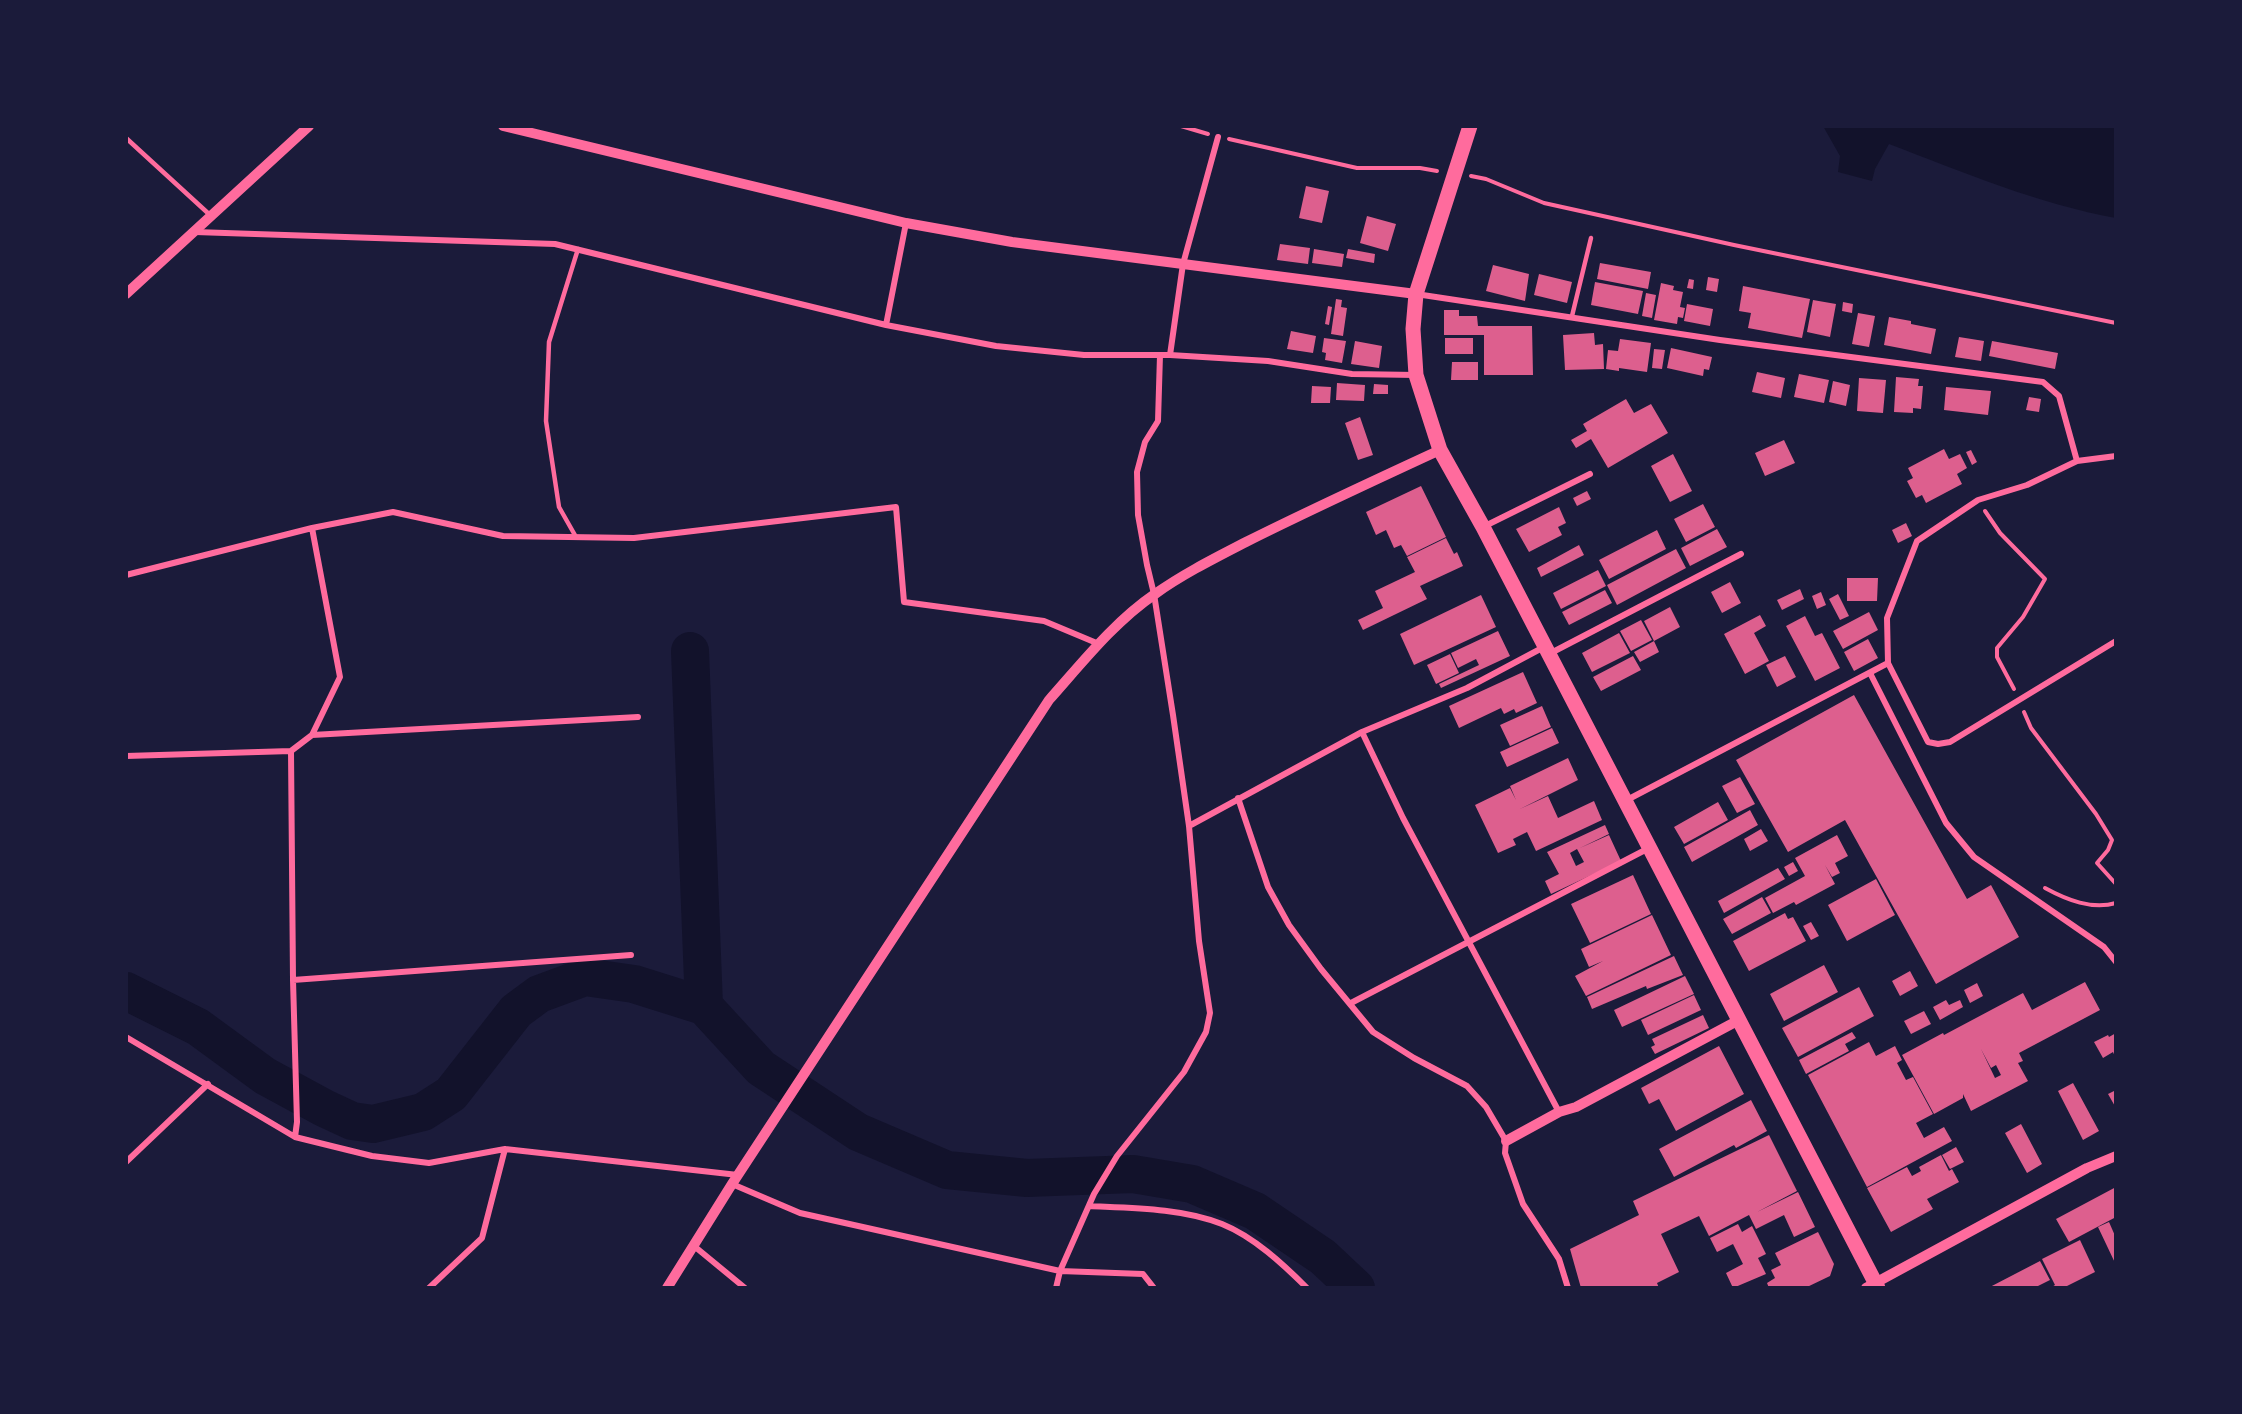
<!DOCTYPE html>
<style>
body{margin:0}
#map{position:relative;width:2242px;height:1414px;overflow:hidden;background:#1b1b3a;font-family:Mulish,sans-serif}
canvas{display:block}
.frame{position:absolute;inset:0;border:128px solid #1b1b3a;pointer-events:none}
</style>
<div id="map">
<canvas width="2242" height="1414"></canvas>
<div class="frame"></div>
</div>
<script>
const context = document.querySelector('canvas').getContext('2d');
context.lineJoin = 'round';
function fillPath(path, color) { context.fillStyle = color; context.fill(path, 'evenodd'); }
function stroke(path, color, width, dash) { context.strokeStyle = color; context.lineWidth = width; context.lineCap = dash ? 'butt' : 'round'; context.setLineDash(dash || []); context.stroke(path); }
const water = new Path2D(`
 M1823,126H2116V218C2038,204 1963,172 1889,144L1875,169L1872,181L1838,172L1840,156Z`);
const river = new Path2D(`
 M690,651L704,1006
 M126,991L198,1027L265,1076L324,1108L352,1121L373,1124L423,1112L451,1094L516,1011L539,994L585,977L634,984L704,1006L761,1068L858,1132L947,1170L1027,1178L1133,1174L1192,1184L1255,1211L1323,1257L1356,1288`);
const building = new Path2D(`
 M1306,186L1329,191L1322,223L1299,218Z
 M1367,216L1396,224L1388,251L1360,243Z
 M1280,244L1310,248L1308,264L1277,260Z
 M1314,249L1344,254L1342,267L1312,263Z
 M1348,249L1375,254L1374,263L1346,258Z
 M1600,263L1651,272L1648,289L1597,279Z
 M1493,265L1529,274L1525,301L1486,291Z
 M1539,274L1572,282L1567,303L1534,295Z
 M1708,277L1719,279L1717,292L1706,290Z
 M1689,279L1694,280L1693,289L1687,288Z
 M1595,282L1643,291L1638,314L1591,305Z
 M1661,283L1674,286L1673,290L1683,292L1680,307L1685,308L1683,318L1678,317L1677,324L1654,320Z
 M1743,286L1810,299L1802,338L1748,328L1751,313L1739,311Z
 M1646,293L1656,295L1652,318L1642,316Z
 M1336,299L1342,300L1341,307L1347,308L1343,336L1331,334Z
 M1813,300L1836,304L1830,337L1807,332Z
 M1843,302L1853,304L1852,313L1842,311Z
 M1687,304L1713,309L1710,326L1684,321Z
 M1328,306L1332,307L1329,325L1325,324Z
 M1444,310H1459V316H1477L1478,326H1532L1533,375H1484V335H1444Z
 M1858,313L1875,316L1869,347L1852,344Z
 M1889,317L1911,321V324L1936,329L1931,354L1884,345Z
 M1291,331L1316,336L1313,353L1287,349Z
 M1594,333L1595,345L1603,344L1604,369L1565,370L1563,335Z
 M1959,337L1984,341L1981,361L1955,357Z
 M1324,338L1346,341L1342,363L1325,360L1326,353L1322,352Z
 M1445,338H1473V354H1445Z
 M1620,339L1651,343L1647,372L1619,368V371L1606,369L1608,350L1618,351Z
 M1355,341L1382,346L1379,368L1351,364Z
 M1992,341L2058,353L2055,369L1989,356Z
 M1671,348L1712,357L1709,370L1704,369L1703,376L1667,368Z
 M1654,349L1665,350L1662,369L1652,368Z
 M1452,362H1478V380H1451Z
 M1757,372L1785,378L1781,398L1752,392Z
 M1799,374L1829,380L1824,403L1794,397Z
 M1896,377L1919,379L1918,386H1923L1921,409L1913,408V413L1894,412Z
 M1859,378L1886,380L1883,413L1857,411Z
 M1833,381L1850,385L1846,406L1829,402Z
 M1337,383L1365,385L1364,401L1336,400Z
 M1374,384L1388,385V394H1373Z
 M1312,386L1331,387L1330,403H1311Z
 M1946,387L1991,391L1988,415L1944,410Z
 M2029,397L2041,399L2039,412L2026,410Z
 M1626,399L1634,413L1651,404L1668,433L1608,468L1591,439L1576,448L1571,440L1587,431L1583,424Z
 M1360,417L1373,455L1358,460L1345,423Z
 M1784,440L1795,463L1765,476L1755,453Z
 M1944,449L1949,459L1960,454L1967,468L1957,474L1962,484L1926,503L1922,495L1916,498L1907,481L1913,478L1908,468Z
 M1971,450L1977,462L1972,465L1966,452Z
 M1673,454L1692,491L1670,502L1651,466Z
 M1421,486L1446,537L1407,556L1401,545L1394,548L1386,530L1376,535L1366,512Z
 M1587,491L1591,499L1577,506L1573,498Z
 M1703,504L1715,527L1686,542L1674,519Z
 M1559,507L1566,523L1558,527L1562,535L1529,552L1516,529Z
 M1906,523L1912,536L1898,543L1892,530Z
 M1717,529L1727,547L1690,566L1681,548Z
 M1657,530L1666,549L1609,579L1599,560Z
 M1446,538L1454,554L1457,552L1463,566L1420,586L1427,599L1363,630L1358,620L1383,608L1375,591L1415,572L1407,557Z
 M1579,545L1584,555L1541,577L1537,568Z
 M1676,549L1686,568L1617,605L1607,585Z
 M1598,570L1606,586L1561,609L1553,593Z
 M1847,578H1878L1877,601H1847Z
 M1730,582L1741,603L1722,613L1711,592Z
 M1800,589L1804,599L1782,610L1777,600Z
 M1605,590L1612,603L1569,625L1562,612Z
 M1821,592L1826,605L1817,609L1812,596Z
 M1838,594L1849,616L1840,620L1829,599Z
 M1481,595L1496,627L1414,665L1400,634Z
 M1670,607L1680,627L1654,641L1644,621Z
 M1869,612L1878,630L1843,649L1833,631Z
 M1760,615L1766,626L1754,633L1769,661L1745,674L1724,634Z
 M1805,616L1815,636L1822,633L1840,668L1815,681L1786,626Z
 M1641,620L1652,640L1631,651L1620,631Z
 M1498,631L1510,656L1441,688L1439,684L1479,665L1476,659L1458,668L1451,653Z
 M1619,633L1630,653L1592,672L1582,653Z
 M1868,639L1878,658L1854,671L1844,652Z
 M1654,641L1659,652L1640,662L1634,652Z
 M1450,654L1459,673L1436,684L1427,665Z
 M1633,656L1641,670L1601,691L1593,677Z
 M1785,656L1796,677L1777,687L1766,665Z
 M1523,672L1537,703L1516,713L1514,709L1504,714L1501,708L1459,728L1449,706Z
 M1854,695L1967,899L1991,885L2019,937L1936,984L1845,820L1788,852L1736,760Z
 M1542,706L1551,727L1510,746L1500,725Z
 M1552,728L1559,743L1507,767L1500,752Z
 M1568,758L1578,780L1520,809L1548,796L1558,818L1594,801L1602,820L1536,851L1527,832L1513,839L1516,845L1498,853L1475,805L1510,788L1516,800L1510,786Z
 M1740,777L1755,804L1737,813L1722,786Z
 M1718,802L1728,820L1684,844L1674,827Z
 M1750,810L1758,825L1692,862L1684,847Z
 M1605,825L1609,834L1580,848L1609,835L1621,861L1551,894L1545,881L1559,874L1547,852ZM1577,849L1584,862L1576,866L1570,853Z
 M1761,829L1768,841L1750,851L1744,839Z
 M1837,835L1848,856L1835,863L1840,873L1832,877L1825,865L1835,884L1796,905L1794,902L1773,913L1765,898L1805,876L1795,858Z
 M1793,862L1798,871L1789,876L1784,867Z
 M1778,868L1785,879L1724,913L1718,901Z
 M1633,875L1651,914L1590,943L1571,904Z
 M1876,879L1895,915L1847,941L1828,905Z
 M1762,897L1771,913L1732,934L1723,919Z
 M1785,913L1788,919L1793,917L1806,941L1749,971L1733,941Z
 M1652,915L1671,955L1586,996L1575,976L1603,961L1589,967L1581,949Z
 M1811,922L1819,936L1811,940L1803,926Z
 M1674,956L1683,975L1647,989L1646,986L1592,1009L1587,997Z
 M1824,965L1838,992L1784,1021L1770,994Z
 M1910,971L1918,986L1900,996L1892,981Z
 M1685,976L1694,994L1622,1027L1614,1010Z
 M2085,982L2100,1010L2019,1053L2023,1061L2018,1063L2028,1081L1971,1111L1963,1094V1098L1934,1114L1902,1055L1943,1033L1944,1035L2023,993L2032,1010ZM1981,1049L1991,1068L1996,1065L2001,1075L1995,1078Z
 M1977,983L1983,996L1970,1003L1964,990Z
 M1859,987L1874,1016L1798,1057L1782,1028Z
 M1694,995L1701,1010L1648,1035L1641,1020Z
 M1946,1000L1949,1005L1960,1000L1963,1007L1940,1020L1933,1007Z
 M1924,1011L1931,1024L1911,1034L1904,1021Z
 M1703,1015L1709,1028L1655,1054L1651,1047L1655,1045L1652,1039Z
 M1852,1032L1856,1038L1845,1044L1849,1051L1806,1074L1799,1060Z
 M2116,1033V1059L2113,1052L2103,1058L2094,1042L2108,1035L2109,1037Z
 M1869,1042L1876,1056L1895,1046L1902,1060L1897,1063L1906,1080L1913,1077L1933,1114L1916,1123L1924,1138L1944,1127L1952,1141L1867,1187L1808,1075Z
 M1719,1046L1744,1094L1676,1131L1659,1099L1649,1104L1641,1088Z
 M2073,1083L2099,1131L2083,1140L2058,1091Z
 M2116,1090V1108L2108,1094Z
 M1751,1100L1767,1131L1736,1148L1734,1145L1674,1177L1659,1149Z
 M2021,1124L2042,1164L2027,1173L2005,1133Z
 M1769,1135L1797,1191L1757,1212L1798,1192L1815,1227L1794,1237L1784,1215L1756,1229L1749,1215L1709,1236L1699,1216L1661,1234L1679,1272L1657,1283L1659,1288H1581L1570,1249L1639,1215L1633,1201Z
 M1956,1147L1964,1162L1950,1169L1942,1155Z
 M1941,1155L1949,1171L1952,1169L1959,1182L1927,1199L1933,1209L1891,1232L1867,1188L1907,1167L1912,1176L1921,1171L1919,1167Z
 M2116,1187V1217L2069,1242L2056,1219Z
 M2109,1222L2116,1238V1265L2098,1227Z
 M1738,1224L1742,1232L1752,1226L1766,1254L1758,1258L1766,1274L1733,1288L1726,1273L1743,1264L1733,1244L1717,1252L1710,1238Z
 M1818,1232L1834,1264L1830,1276L1805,1288H1769L1767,1283L1775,1278L1771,1270L1781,1265L1775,1253Z
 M2080,1240L2095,1272L2063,1288H2050L2055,1285L2042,1259Z
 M2040,1261L2050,1280L2034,1288H1988Z`);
const path = new Path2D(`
 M1181,126L1208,134
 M1229,139L1357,168H1420L1437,171
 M1471,176L1486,179L1544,203L1734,245L2116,323
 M1985,511L2000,533L2045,579L2023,617L1997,648V657L2014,689
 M2024,712L2031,728L2096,814L2112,840L2108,850L2097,863L2116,884
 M2045,888C2067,900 2092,910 2116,903`);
const service = new Path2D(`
 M126,138L210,215
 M1572,316L1591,238
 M576,537L559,507L546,421L549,342L578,249`);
const minor = new Path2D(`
 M195,232L555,244L886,325L996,346L1084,355H1170L1268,361L1352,374L1416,375
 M1416,294L1720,340L2043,382L2059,396L2077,461
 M886,325L906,223
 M1170,355L1183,264L1218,137
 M2116,456L2077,461L2027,485L1978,500L1917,541L1887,618L1888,663L1928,742L1938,744L1950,742L2116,641
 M1483,527L1590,474
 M126,575L312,528L393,512L503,536L634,538L896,507L904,602L1044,621L1099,644
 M1549,654L1741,554
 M1870,673L1946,823L1974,857L2104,947L2116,962
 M1362,732L1403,818L1559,1112
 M312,735L638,717
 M291,751L293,980L297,1122L295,1137
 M126,756L291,751L312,735L340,677L312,528
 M1238,798L1268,887L1289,925L1321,969L1373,1032L1414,1058L1467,1086L1486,1107L1506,1141L1505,1153L1523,1204L1559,1259L1568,1288
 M1625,801L1888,663
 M1189,826L1362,732L1467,688L1544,647
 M293,980L631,955
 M1351,1003L1649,848
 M126,1037L295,1137L372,1156L429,1163L505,1149L738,1175
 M126,1162L208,1084
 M732,1184L800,1213L1060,1271L1143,1274L1154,1288
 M1089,1206C1131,1208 1182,1208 1222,1224C1254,1237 1283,1264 1307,1288
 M694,1246L745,1288
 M429,1288L482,1238L505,1149
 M1056,1288L1060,1271L1094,1194L1117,1156L1184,1072L1206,1032L1210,1013L1199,941L1189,826L1173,715L1154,594L1147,565L1138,515L1137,472L1145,442L1158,421L1160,355`);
const tertiary = new Path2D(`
 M503,126L906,223L1012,242L1416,294
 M126,294L309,126
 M1506,1141L1559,1112L1576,1107L1739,1020
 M667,1288L732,1184L1049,700C1082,663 1114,622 1155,594C1183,574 1215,558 1246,542C1310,510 1375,480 1440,450
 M1866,1288L2087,1168L2116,1156`);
const trunk = new Path2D(`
 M1470,126L1416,294L1413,329L1416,375L1440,450L1483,527L1878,1288`);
fillPath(water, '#12122b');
stroke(river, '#12122b', 38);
fillPath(building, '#dd5f8e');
stroke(path, '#ff6b9d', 4);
stroke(service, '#ff6b9d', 4.5);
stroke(minor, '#ff6b9d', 6);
stroke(tertiary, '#ff6b9d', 10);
stroke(trunk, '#ff6b9d', 15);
</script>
